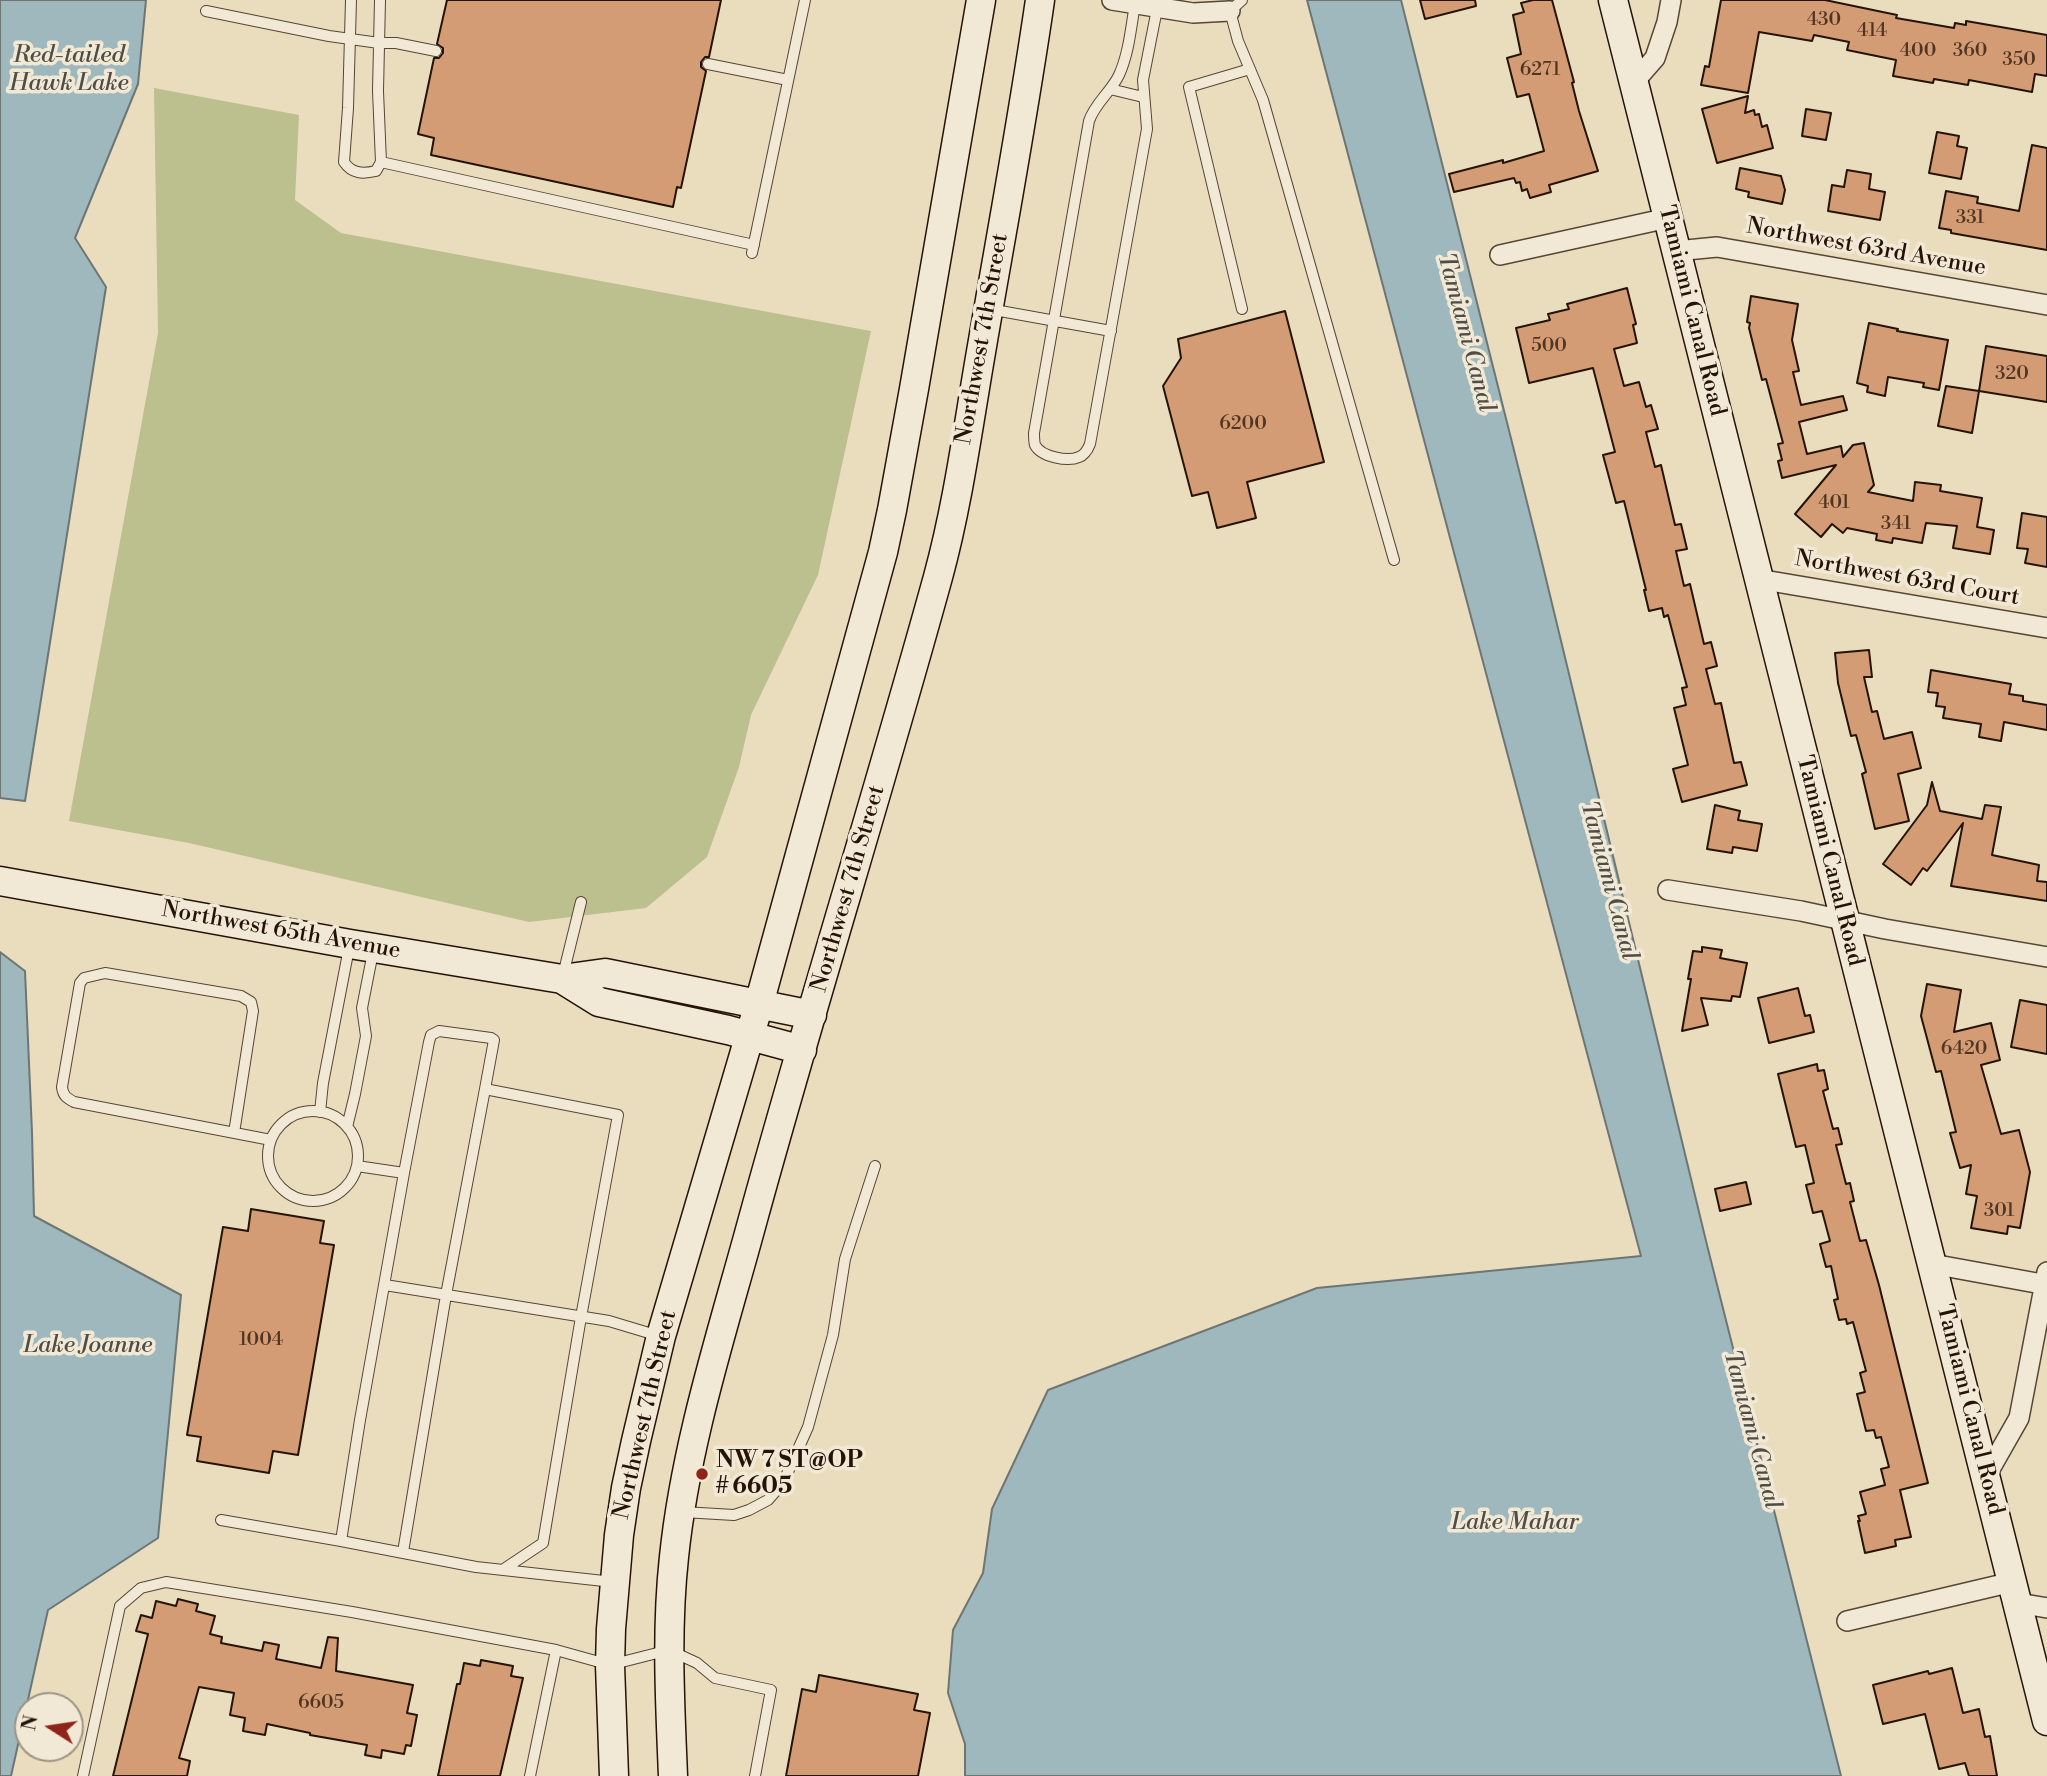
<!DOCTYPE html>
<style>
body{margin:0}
#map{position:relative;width:2047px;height:1776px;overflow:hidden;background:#eaddbe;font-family:"Libre Bodoni",serif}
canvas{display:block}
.north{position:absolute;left:14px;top:1692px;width:70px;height:70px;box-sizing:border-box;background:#f1e9d5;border:2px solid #9f9382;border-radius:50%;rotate:282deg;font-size:19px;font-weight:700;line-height:28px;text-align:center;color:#251306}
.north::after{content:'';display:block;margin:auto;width:24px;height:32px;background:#8f2418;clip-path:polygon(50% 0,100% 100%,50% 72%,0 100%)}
</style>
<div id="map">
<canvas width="2047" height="1776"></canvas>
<div class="north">N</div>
</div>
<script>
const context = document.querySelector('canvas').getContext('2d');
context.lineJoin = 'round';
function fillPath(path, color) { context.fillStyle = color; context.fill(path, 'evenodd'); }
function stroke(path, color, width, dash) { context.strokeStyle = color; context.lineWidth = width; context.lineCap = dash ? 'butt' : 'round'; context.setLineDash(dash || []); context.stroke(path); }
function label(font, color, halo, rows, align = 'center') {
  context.font = font + ' "Libre Bodoni",serif'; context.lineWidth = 7; context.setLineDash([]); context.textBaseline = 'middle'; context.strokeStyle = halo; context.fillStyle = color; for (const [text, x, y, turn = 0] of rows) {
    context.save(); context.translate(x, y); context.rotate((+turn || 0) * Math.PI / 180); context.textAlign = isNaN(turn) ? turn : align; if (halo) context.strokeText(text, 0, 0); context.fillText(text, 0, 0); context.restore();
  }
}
const green = new Path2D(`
 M154,88L299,115L295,200L341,233L871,331L818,575L751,715L739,767L707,857L646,908L529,922L189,843L69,821L158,333Z`);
const water = new Path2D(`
 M0,0H146L138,84L75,238L106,287L25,801L0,798Z
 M1307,0H1401L1540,554L1707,1245L1841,1776H965V1744L948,1693L953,1630L983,1573L992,1509L1048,1390L1317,1288L1641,1256Z
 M0,952L25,971L32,1132L34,1216L181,1295L158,1538L48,1610L11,1776H0Z`);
const building = new Path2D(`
 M447,0H721L709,57H705L701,62V67L706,71L681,188L677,187L673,207L431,155L434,138L418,134L434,58H439L443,53V48L437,44Z
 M1420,0H1475L1476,6L1425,19Z
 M1533,0H1552L1574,82L1572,83L1579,111L1598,171L1549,185L1551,192L1530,198L1527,189L1522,191L1520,182L1516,183L1514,178L1454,192L1449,174L1503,160V163L1544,151L1529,94L1517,97L1507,58L1521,54L1513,15L1524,12L1521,3Z
 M1721,0H1825L1897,15L1896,18L1954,28L1955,23L1966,25V21L2047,35V76L2035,74L2032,92L1969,80L1968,85L1934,79L1933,83L1893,76L1896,60L1847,50L1849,42L1814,35L1812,41L1759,32L1748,93L1701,85L1705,66L1709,67Z
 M1748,96L1745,113L1754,110L1755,115L1759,114L1762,127L1767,125L1773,148L1717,163L1702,109Z
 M1806,109L1831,113L1826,140L1802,136Z
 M1937,132L1959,136L1957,146L1967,148L1961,179L1929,173Z
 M2032,145L2047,148V250L1951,233V230L1939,228L1946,191L1978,197L1977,203L2019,211Z
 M1740,168L1781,176L1785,190L1782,204L1748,197L1749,192L1736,189Z
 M1847,170L1871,174L1869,189L1885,192L1880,220L1828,211L1832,185L1844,187Z
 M1627,288L1636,324L1633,325L1637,343L1614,349L1624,386L1639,382L1646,407L1651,405L1658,429L1646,432L1655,467L1661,465L1675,525L1681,524L1687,549L1676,551L1684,586L1690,584L1704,644L1711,642L1717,666L1706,669L1715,704L1721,703L1734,763L1741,762L1747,785L1682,802L1673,769L1688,765L1674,708L1686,705L1682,688L1687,687L1668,615L1664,617L1662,608L1649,611L1644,590H1646L1624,501L1616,503L1603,455L1615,452L1593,368L1529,383L1516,328L1550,320L1548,314L1569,309L1567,304Z
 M1751,296L1798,304L1792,340L1799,371L1793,372L1801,405L1843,396L1847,410L1799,422L1807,454L1841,446L1843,457L1853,445L1864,443L1874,485L1868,492L1913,501L1915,482L1941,485L1940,491L1982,498L1977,527L1994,530L1990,554L1953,548L1957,526L1926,523L1922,543L1893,538L1892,543L1876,540L1877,534L1847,528L1843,533L1832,524L1821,537L1795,514L1836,465L1782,478L1778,461L1782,460L1778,444L1783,443L1766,379L1762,380L1749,328L1750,323L1747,322Z
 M1285,311L1324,462L1247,482L1256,518L1217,528L1208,492L1192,496L1163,386L1181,358L1178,339Z
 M1869,323L1898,329L1897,331L1948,340L1939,390L1923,387L1924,383L1888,377L1885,396L1867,392L1868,386L1857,383Z
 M1986,346L2047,356V402L1979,391Z
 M1946,386L1979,391L1972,433L1938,426Z
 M2022,513L2047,517V567L2025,563L2028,549L2017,548Z
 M1869,650L1872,677H1864L1872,712L1877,711L1884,739L1912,732L1921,768L1898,774L1909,821L1875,829L1862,774L1866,772L1856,735L1851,736L1838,683L1835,653Z
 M1931,670L2011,684L2009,694L2023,696V701L2047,705V730L2004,722L2001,741L1979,737L1981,724L1943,718L1945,707L1936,706L1938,693L1928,692Z
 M1932,782L1940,811L1982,819L1985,805L2001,807L1992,855L2039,865L2037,881L2047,882V901L1951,886L1963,823L1927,871L1923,868L1911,885L1883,864L1927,805Z
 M1715,805L1740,811L1738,820L1762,824L1757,851L1733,847L1732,853L1707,849Z
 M1702,947L1722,950L1720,958L1747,963L1740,997L1732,996L1731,1001L1701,998L1708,1025L1682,1031L1691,979H1688L1693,951L1702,952Z
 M1927,984L1961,990L1954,1032L1991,1023L2000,1060L1981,1065L2001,1134L2019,1130L2030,1172L2020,1228L2008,1226L2007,1234L1971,1228L1977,1196L1966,1194L1971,1165L1960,1168L1950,1133L1956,1132L1941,1071L1936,1072L1921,1016Z
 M1798,988L1805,1016L1810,1015L1814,1032L1769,1043L1758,998Z
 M2020,1000L2047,1005V1054L2011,1047Z
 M1817,1064L1818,1071L1824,1070L1828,1089L1823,1091L1833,1129L1838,1128L1842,1144L1836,1145L1846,1184L1850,1183L1854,1201L1850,1202L1860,1241L1866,1240L1879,1285L1928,1483L1900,1490L1911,1537L1895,1540L1896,1546L1865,1553L1858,1521H1860L1858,1516L1866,1514L1860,1492L1885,1485L1881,1469L1889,1467L1881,1437L1876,1438L1874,1430L1866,1431L1857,1394L1865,1392L1860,1373L1866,1371L1853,1322L1847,1324L1846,1319L1839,1320L1834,1300L1838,1299L1831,1266L1826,1267L1820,1244L1830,1241L1822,1211L1813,1213L1806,1185L1814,1183L1805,1145L1796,1147L1778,1074Z
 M1746,1182L1751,1204L1720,1211L1715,1189Z
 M251,1209L324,1221L320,1243L334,1245L298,1455L273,1451L269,1473L197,1461L201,1437L187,1435L223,1227L248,1231Z
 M178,1599L198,1604L196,1611L215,1616L210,1634L222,1637L221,1643L262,1651L264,1642L279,1645L276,1659L321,1668L328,1637L338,1638L336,1671L413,1685L407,1713L417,1715L411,1746L406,1745L404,1754L382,1750L381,1758L365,1755L367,1745L310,1735V1733L267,1724L265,1735L243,1731L245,1718L230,1715L234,1693L199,1687L179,1758L190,1761L187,1776H113L148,1634L136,1631L141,1615L152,1618L156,1601L176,1606Z
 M481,1660L513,1666L511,1676L523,1678L500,1776H438L457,1684H460L464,1663L480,1666Z
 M1952,1668L1963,1713L1979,1709L1985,1737L1990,1736L1997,1776H1969L1965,1763L1939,1769L1925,1714L1883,1724L1873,1685L1928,1671L1929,1674Z
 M819,1675L918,1694L914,1710L930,1713L918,1776H786L802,1689L816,1692Z`);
const lane = new Path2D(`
 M351,0L348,108L344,162C352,174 363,174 376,171L381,162L378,91L380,0
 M1242,0L1230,11L1238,41L1263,100L1394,560
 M1135,4C1131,27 1129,53 1119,75C1111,92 1095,103 1089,121L1034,433C1034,438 1034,441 1035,445C1041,457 1068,462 1079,457C1085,455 1088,449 1090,444L1147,129L1143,80L1157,9
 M206,11L329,36L379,43H396L436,51
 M708,64L788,80
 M1110,89L1143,97
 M381,162L754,245
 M752,253L805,0
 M989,309L1111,331
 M1242,309L1189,87L1250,69
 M563,975L581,902
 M268 1156a45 45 0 1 1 90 0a45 45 0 1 1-90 0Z
 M320,1112L323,1083L349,948
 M347,1127L355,1094L366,1036L362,1008L373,952
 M234,1133L253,1011L251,1002L241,996L105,973L84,978L80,983L62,1087C63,1096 67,1098 74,1102L271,1140
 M357,1166L404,1173L429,1042L431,1035L439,1031L491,1038L494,1040L485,1089L618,1115L581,1317L543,1543L504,1569
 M404,1173L360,1420L341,1541L476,1567L613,1582
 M385,1285L609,1321L659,1336
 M683,1512L734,1515L749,1510L768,1500L783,1483L808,1427L833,1335L845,1259L875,1166
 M221,1520L341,1541
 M403,1552L446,1295L485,1089
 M83,1776L120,1606L141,1588L166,1582L352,1612L556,1650L610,1665L669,1650L697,1663L715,1678L771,1690L755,1776
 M530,1776L556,1650`);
const street = new Path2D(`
 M1112,0L1193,13L1230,11
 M1634,82L1655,58L1667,22L1671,0
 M1676,251L1717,247L2047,305
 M1500,255L1668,218
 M1758,579L2047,628
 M1668,890L1801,911L1885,929L2047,957
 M1932,1264L2047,1285
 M1986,1476L2019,1418L2047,1272
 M2018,1603L2047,1608
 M1847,1621L2012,1582`);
const secondary = new Path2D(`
 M1613,0L2047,1721
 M0,881L350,944L562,979L605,973L812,1015
 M562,979L599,1002L728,1030L802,1050
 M614,1776L610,1665L611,1629L619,1535L626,1488L636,1441L661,1336L759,1004L883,552L892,510L914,389L981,0
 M673,1776C670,1703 666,1630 674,1557C686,1441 723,1330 753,1219C812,1004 879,791 938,577C958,504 968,427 981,352C1001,235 1023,118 1040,0`);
const markers = [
 [702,1474,7,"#8f2418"]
];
const numberNames = [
 ["430",1824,20],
 ["414",1872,31],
 ["400",1918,51],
 ["360",1970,51],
 ["350",2019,60],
 ["6271",1540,70],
 ["331",1970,218],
 ["500",1549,346],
 ["320",2012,374],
 ["6200",1243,424],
 ["401",1834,503],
 ["341",1896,524],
 ["6420",1964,1049],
 ["301",1999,1211],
 ["1004",261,1340],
 ["6605",321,1703]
];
const streetNames = [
 ["Northwest 63rd Avenue",1866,248,10],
 ["Tamiami Canal Road",1691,311,76],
 ["Northwest 7th Street",983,339,-80],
 ["Northwest 63rd Court",1907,579,10],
 ["Tamiami Canal Road",1829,861,76],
 ["Northwest 7th Street",849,889,-74],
 ["Northwest 65th Avenue",281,931,10],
 ["Tamiami Canal Road",1969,1410,76],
 ["Northwest 7th Street",646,1415,-77]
];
const poiNames = [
 ["NW 7 ST@OP",716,1461],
 ["# 6605",716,1487]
];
const waterNames = [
 ["Red-tailed",69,56],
 ["Hawk Lake",69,84],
 ["Tamiami Canal",1465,333,75],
 ["Tamiami Canal",1608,881,75],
 ["Lake Joanne",88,1346],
 ["Tamiami Canal",1751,1430,75],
 ["Lake Mahar",1515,1523]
];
fillPath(green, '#bcbf8e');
fillPath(water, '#9eb8bd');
stroke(water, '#6e7674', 2);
fillPath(building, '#d39c75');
stroke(building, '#251306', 2);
stroke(lane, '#564634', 12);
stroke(street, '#564634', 22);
stroke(secondary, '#251306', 31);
stroke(lane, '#f1e9d5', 10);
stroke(street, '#f1e9d5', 19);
stroke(secondary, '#f1e9d5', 28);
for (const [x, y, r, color] of markers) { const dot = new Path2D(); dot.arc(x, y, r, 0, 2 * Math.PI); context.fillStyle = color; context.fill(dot); stroke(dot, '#f1e9d5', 2.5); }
label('19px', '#503522', null, numberNames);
label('23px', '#251306', '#f1e9d5', streetNames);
label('bold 23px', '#251306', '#f1e9d5', poiNames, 'left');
label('italic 24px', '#4f4d46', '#f1e9d5', waterNames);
</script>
